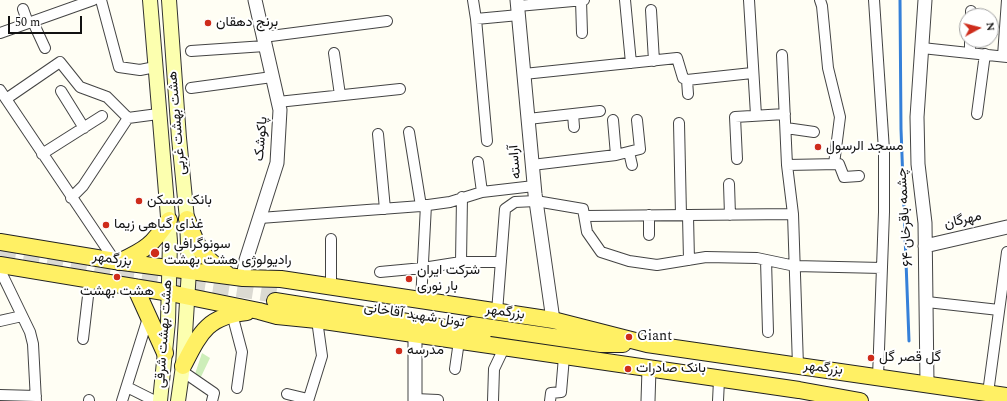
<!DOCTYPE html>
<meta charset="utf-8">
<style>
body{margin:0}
#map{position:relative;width:1007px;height:401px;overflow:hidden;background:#fffef4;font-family:Spectral,serif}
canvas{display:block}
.north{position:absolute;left:959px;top:8px;width:40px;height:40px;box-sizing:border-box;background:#fff;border:1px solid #a0a0a0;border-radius:50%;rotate:83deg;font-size:11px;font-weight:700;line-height:16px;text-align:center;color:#111}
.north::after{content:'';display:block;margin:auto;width:14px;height:18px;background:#ce2c1b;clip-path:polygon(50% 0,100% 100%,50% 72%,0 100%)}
.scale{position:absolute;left:8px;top:16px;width:74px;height:18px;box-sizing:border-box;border:2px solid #111;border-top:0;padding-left:5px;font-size:12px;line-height:14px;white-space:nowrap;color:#111;-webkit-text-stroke:3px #fff;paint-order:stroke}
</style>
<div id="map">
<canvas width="1007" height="401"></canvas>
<div class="north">N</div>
<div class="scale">50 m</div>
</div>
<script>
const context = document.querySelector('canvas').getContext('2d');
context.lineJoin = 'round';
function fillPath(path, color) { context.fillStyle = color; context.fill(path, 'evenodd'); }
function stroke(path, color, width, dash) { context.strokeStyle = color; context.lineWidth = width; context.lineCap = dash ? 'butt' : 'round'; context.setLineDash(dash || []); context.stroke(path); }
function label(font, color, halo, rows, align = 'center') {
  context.font = font + ' Spectral,Vazirmatn,serif'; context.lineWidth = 4; context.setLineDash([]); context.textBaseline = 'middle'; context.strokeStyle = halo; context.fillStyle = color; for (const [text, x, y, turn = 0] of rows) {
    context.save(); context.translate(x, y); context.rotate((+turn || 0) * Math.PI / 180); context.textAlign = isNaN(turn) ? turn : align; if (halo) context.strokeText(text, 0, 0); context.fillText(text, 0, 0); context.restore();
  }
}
const green = new Path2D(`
 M202,353L210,358L199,381L194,377Z`);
const stream = new Path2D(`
 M900,0L901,129L909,341`);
const primaryTunnel = new Path2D(`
 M0,252L276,295`);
const minor = new Path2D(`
 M101,0L119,67L140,70L155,67
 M473,0L476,19L487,141
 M581,0L582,33
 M625,0L631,63
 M749,0L756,115
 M820,0L822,6L828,68L840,117L834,164
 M874,0L884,150V212L878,377
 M518,6L584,0
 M23,9L28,23
 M651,10L654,61
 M971,16V11
 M476,19L519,15
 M33,22L45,48
 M0,33L93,0
 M263,37L387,21
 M922,48L1007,57
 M191,51L265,46
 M334,53L340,95
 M970,53V40
 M782,55L787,165L793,214L798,366
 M1003,56L1007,0
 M524,74L677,58L683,78L687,80L688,94
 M687,80L752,73
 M191,88L272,77
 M0,90L115,261
 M61,91L84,128
 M6,99L60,62L80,87L107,97L128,118
 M278,102L400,89
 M573,114L574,127
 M977,114L985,54
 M528,119L600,111
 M613,120L616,155
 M679,123L681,215
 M786,128L814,132
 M409,132L421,206
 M378,134L385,209
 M629,152L632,165
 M42,154L102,116
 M737,159L735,117L785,114
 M478,162L482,192
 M532,165L616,155L640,149L637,120
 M787,165L839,164L844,177L859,176
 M729,184L730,215
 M71,198L83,186L128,118L158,114
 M649,215V235
 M585,216L793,214
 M688,216L689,260
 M260,218L421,206L450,202L482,192L534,186
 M331,239V287
 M766,260L768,332
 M461,262L462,197
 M0,270L30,332L33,344L36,401
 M380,272L423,268L461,262H501
 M421,301L426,205
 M927,302L999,310
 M497,312L505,209L515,202L536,201L583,209L587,232L601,252L629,261L657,265L706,257L757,258L795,266L882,268
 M232,314L242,352L237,388
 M0,321L22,316
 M83,339L90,279
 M455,369L459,341
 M182,371L214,393L212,401
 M127,387L155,401
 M988,393L1007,252
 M287,394L308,399
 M0,395L36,396
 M415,399L438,400
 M89,401V400
 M122,401L148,318
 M308,401L322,356L317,320
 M493,401L494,369L504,348
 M550,401L551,393L561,392L564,357
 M718,401L719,380`);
const tertiary = new Path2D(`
 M517,0L535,194L553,320
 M925,0L917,117L918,164L925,223L927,383
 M925,246L1007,227
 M243,278L246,260L277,163L280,110L255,0
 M415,335V401
 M648,401L649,369`);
const secondary = new Path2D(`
 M150,0L170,241L168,322L160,401
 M169,0L179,138L187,219L189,270L183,366L178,401`);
const primary = new Path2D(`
 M187,219C198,249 200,255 227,274
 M0,242L115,261L243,278L281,279L553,320L647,344L1007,396
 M119,262C147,249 152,245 169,220
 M0,265L170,293L259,311L277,316L317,320L799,390L860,401
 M135,287L165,353
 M275,301L483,334
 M472,325L601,344H623
 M183,366C200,333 207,316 247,312`);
const markers = [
 [208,23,4,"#ce2c1b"],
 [818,147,4,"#ce2c1b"],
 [139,201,4,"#ce2c1b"],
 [106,225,4,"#ce2c1b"],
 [155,253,5,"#ce2c1b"],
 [117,277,4,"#ce2c1b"],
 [409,279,4,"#ce2c1b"],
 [629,337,4,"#ce2c1b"],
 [399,351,4,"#ce2c1b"],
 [871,358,4,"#ce2c1b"],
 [628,369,4,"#ce2c1b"]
];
const poiNames = [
 ["برنج دهقان",216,23],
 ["مسجد الرسول",826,147],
 ["بانک مسکن",147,201],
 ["غذای گیاهی زیما",114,225],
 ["سونوگرافی و",164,245],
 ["رادیولوژی هشت بهشت",164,261],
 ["شرکت ایران",417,271],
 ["بار نوری",417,287],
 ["هشت بهشت",117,292,"center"],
 ["Giant",637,337],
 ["مدرسه",407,351],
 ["گل قصر گل",879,358],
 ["بانک صادرات",636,369]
];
const streetNames = [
 ["هشت بهشت غربی",178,123,-95],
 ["پاکوشک",262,139,-85],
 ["آراسته",516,162,-95],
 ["چشمه باقرخان ۶۴",906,217,-94],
 ["مهرگان",963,221,-13],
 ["بزرگمهر",112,260,8],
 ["بزرگمهر",505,313,8],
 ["تونل شهید آقاخانی",414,316,9],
 ["هشت بهشت شرقی",165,334,-86],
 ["بزرگمهر",823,369,7]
];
fillPath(green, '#cdeeb9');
stroke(stream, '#3580d9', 3);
stroke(primaryTunnel, '#dbdad2', 16, [16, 8]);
stroke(minor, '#444', 12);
stroke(tertiary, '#444', 15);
stroke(secondary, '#333', 16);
stroke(primary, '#222', 18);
stroke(minor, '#fff', 10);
stroke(tertiary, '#fff', 13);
stroke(secondary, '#fcffaf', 14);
stroke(primary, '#fff064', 16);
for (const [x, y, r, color] of markers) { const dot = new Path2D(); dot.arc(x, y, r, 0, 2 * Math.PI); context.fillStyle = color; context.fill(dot); stroke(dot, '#fff', 1.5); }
label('14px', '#111', '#fff', poiNames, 'left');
label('14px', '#111', '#fff', streetNames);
</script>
